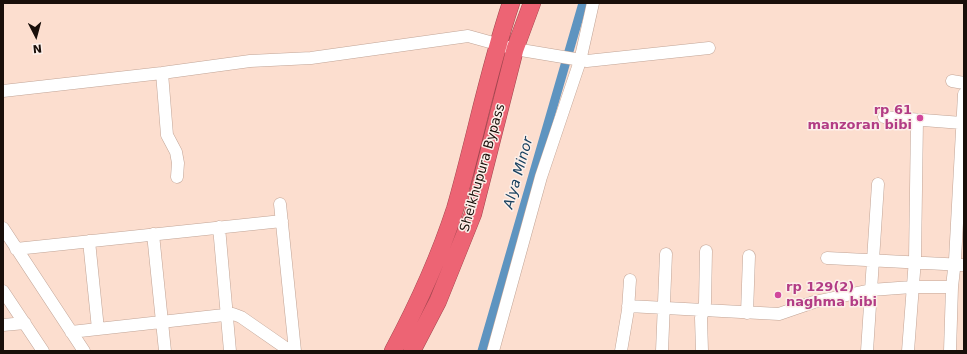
<!DOCTYPE html>
<style>
body{margin:0}
#map{position:relative;width:967px;height:354px;overflow:hidden;background:#fcdecf;font-family:"DejaVu Sans",sans-serif}
canvas{display:block}
.frame{position:absolute;inset:0;border:4px solid #190f0a;pointer-events:none}
.north{position:absolute;left:16px;top:16px;width:40px;height:40px;-webkit-text-stroke:3px #fcefe9;paint-order:stroke;rotate:174deg;font-size:11px;font-weight:700;line-height:16px;text-align:center;color:#190f0a}
.north::after{content:'';display:block;margin:auto;width:14px;height:18px;background:#190f0a;clip-path:polygon(50% 0,100% 100%,50% 72%,0 100%)}
</style>
<div id="map">
<canvas width="967" height="354"></canvas>
<div class="frame"></div>
<div class="north">N</div>
</div>
<script>
const context = document.querySelector('canvas').getContext('2d');
context.lineJoin = 'round';
function stroke(path, color, width, dash) { context.strokeStyle = color; context.lineWidth = width; context.lineCap = dash ? 'butt' : 'round'; context.setLineDash(dash || []); context.stroke(path); }
function label(font, color, halo, rows, align = 'center') {
  context.font = font + ' "DejaVu Sans",sans-serif'; context.lineWidth = 3; context.setLineDash([]); context.textBaseline = 'middle'; context.strokeStyle = halo; context.fillStyle = color; for (const [text, x, y, turn = 0] of rows) {
    context.save(); context.translate(x, y); context.rotate((+turn || 0) * Math.PI / 180); context.textAlign = isNaN(turn) ? turn : align; if (halo) context.strokeText(text, 0, 0); context.fillText(text, 0, 0); context.restore();
  }
}
const canal = new Path2D(`
 M482,351L583,3`);
const minor = new Path2D(`
 M162,73L167,135L176,152L178,163L177,177
 M952,81L964,83
 M3,91L162,73L250,61L311,58L468,36L515,49L587,61L709,48
 M884,117L962,123
 M280,204L295,351
 M219,227L230,351
 M3,228L84,351
 M153,234L165,351
 M89,241L98,329
 M16,249L282,221
 M827,258L964,265
 M3,291L43,351
 M628,306L779,314L814,302L871,290L912,287H952
 M747,313L749,256
 M3,325L25,323
 M71,332L233,314L241,317L290,351
 M493,351L541,177L580,61L593,3
 M621,351L628,310L630,280
 M662,351L666,254
 M702,351L701,318L705,303L706,251
 M867,351L878,184
 M908,351L915,259L917,120
 M950,351L952,287L955,260L964,94`);
const highway = new Path2D(`
 M393,351C417,306 439,258 455,209C475,140 488,71 511,3
 M412,351L438,301L473,214L515,49L532,3`);
const markers = [
 [920,118,4,"#d1479c"],
 [778,295,4,"#d1479c"]
];
const hotelNames = [
 ["rp 61",912,111],
 ["manzoran bibi",912,126],
 ["rp 129(2)",786,288,"left"],
 ["naghma bibi",786,303,"left"]
];
const streetNames = [
 ["Sheikhupura Bypass",483,168,-74]
];
const waterNames = [
 ["Alya Minor",519,173,-74]
];
stroke(canal, '#5e94c0', 9);
stroke(minor, '#c1a496', 13);
stroke(highway, '#a3464f', 18);
stroke(minor, '#fff', 12);
stroke(highway, '#ed6474', 17);
for (const [x, y, r, color] of markers) { const dot = new Path2D(); dot.arc(x, y, r, 0, 2 * Math.PI); context.fillStyle = color; context.fill(dot); stroke(dot, '#fcefe9', 1.5); }
label('bold 13px', '#b23c85', '#fcefe9', hotelNames, 'right');
label('13px', '#190f0a', '#fcefe9', streetNames);
label('italic 14px', '#17405f', '#fcefe9', waterNames);
</script>
